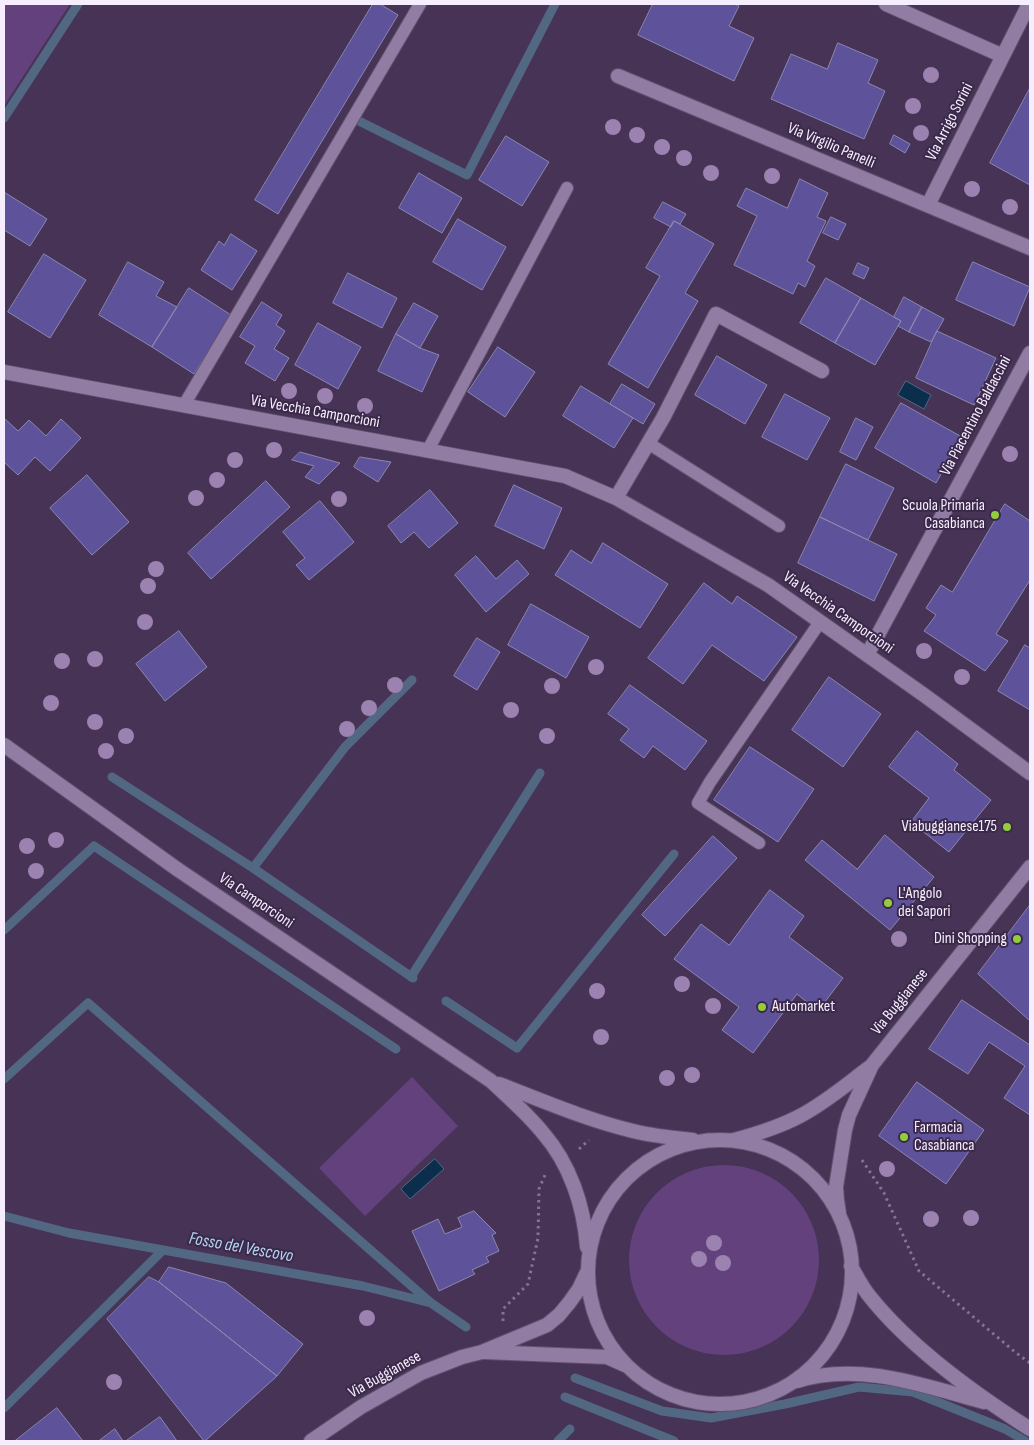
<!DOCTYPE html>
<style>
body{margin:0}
#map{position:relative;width:1034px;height:1445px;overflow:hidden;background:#463355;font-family:"Sofia Sans Condensed",sans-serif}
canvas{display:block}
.frame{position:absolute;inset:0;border:5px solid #f6eeff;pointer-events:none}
</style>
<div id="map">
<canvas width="1034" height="1445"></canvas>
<div class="frame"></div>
</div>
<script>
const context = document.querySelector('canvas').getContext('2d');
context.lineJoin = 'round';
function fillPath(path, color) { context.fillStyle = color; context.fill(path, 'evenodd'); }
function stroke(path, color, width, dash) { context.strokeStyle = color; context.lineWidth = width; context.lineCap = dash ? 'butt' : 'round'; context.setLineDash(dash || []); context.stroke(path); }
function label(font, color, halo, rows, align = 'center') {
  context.font = font + ' "Sofia Sans Condensed",sans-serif'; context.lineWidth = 4; context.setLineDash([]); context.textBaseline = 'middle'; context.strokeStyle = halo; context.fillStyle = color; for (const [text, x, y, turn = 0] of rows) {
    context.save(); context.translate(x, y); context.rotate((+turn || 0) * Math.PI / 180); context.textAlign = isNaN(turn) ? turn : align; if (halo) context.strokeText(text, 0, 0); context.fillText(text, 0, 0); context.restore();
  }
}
const green = new Path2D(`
 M4,4H70L4,106Z
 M412,1077L458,1126L365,1216L319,1168Z
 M629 1260a95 95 0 1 1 190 0a95 95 0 1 1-190 0Z`);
const water = new Path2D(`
 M906,381L931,395L924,409L898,395Z
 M435,1159L444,1169L410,1199L401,1189Z`);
const stream = new Path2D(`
 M4,118L78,4
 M355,119L467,175L555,4
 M112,777L253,868L413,978
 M253,868L345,747L412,680
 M4,930L94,846L396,1049
 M411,977L540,773
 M446,1001L517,1048L674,854
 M4,1079L88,1003L431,1303
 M4,1216L69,1233L363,1286L431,1303L466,1327
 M575,1378L662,1411L711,1418L785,1404L859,1387L913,1392L1005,1429L1025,1441
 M565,1397L674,1441
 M4,1408L163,1250
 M558,1441L570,1429`);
const building = new Path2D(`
 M373,4H380L398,15L278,214L255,200Z
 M653,4H735L739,6L729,26L754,38L734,81L638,35Z
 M838,43L878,60L868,83L885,91L864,139L771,99L791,54L827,69Z
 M1030,88V185L990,163Z
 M894,135L910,144L905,153L890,144Z
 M506,136L549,162L522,206L479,180Z
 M419,173L462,198L442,233L399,208Z
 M800,179L828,193L817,217L826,221L807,261L815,266L805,287L798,283L793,294L734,265L757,216L737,206L746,188L787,208Z
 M4,192L47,219L30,246L4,230Z
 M663,202L686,214L680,224L674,221L671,227L654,218Z
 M831,217L846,224L838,240L823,233Z
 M458,219L506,247L482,290L433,262Z
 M674,221L714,244L685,293L698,301L648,388L608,364L660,276L646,268Z
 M231,234L257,251L232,290L201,270L219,241L224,245Z
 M44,254L86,280L50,338L8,312Z
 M128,262L164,282L156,296L177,307L152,347L99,315Z
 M973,262L1030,287L1014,326L956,300Z
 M858,263L869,268L864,279L853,274Z
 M348,273L397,298L382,328L333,303Z
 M826,278L861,298L835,343L800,323Z
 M189,288L231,315L194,374L152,347Z
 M904,297L922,307L909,332L898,326L901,321L894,317Z
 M861,298L901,321L875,365L835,343Z
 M262,302L282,315L276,325L285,331L274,349L289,358L275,381L245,363L255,346L240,337Z
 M414,303L438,316L420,348L396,334Z
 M922,307L944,319L931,342L909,332Z
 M318,323L361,347L338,389L295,365Z
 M937,331L996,358L974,405L916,378Z
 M396,334L420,348L439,355L422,392L378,371Z
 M498,347L535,372L505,417L468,392Z
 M717,356L767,385L745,424L695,395Z
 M622,384L655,404L643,424L610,404Z
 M581,386L633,418L614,448L563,416Z
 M785,394L830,418L807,460L762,437Z
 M901,403L962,437L936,483L875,448Z
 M4,418L18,431L29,420L46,436L61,419L81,438L50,471L35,457L18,475L4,462Z
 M856,418L873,427L856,460L840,452Z
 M300,452L340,463L319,484L305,477L314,466L292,460Z
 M360,457L391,462L378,482L354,467Z
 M846,464L894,488L868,540L820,517Z
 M87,475L129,522L92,555L50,508Z
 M266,481L290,507L211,579L188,553Z
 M514,485L562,508L544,549L495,526Z
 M430,490L458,523L429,548L414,532L401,543L388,526Z
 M320,501L354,542L309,580L296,565L305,558L283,532Z
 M1005,504L1030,521V580L996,634L1008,641L985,671L924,631L936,615L926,608L941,585L952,592Z
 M820,517L897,554L874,601L798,563Z
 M603,543L668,584L640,628L555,575L571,550L591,563Z
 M476,556L496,579L517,560L529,574L486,612L455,575Z
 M704,583L732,604L737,596L797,637L764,681L712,645L683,684L648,658Z
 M531,604L589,637L566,678L508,645Z
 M179,631L207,667L165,701L136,664Z
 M477,638L500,652L477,690L454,676Z
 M1025,645L1030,648V710L998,691Z
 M829,677L881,714L843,767L792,730Z
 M630,685L707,741L685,770L653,746L644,758L620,740L629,729L608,714Z
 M917,731L958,764L954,770L991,800L949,852L911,822L929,798L889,767Z
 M750,747L814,789L778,842L714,800Z
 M885,835L934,877L890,930L805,860L822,840L857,869Z
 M713,836L737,858L665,936L642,915Z
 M770,890L804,916L789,937L843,978L818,1011L797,994L753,1053L722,1030L739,1007L674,959L701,924L729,945Z
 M1030,905V1021L978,974Z
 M962,1000L1030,1045V1115L1004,1098L1025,1066L989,1042L968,1074L929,1049Z
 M917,1082L984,1130L946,1184L879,1136Z
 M474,1211L496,1233L492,1235L499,1251L486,1257L489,1262L472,1270L475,1274L439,1291L412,1231L438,1219L445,1234L462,1227L458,1218Z
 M169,1267L226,1283L303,1344L277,1376L159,1282Z
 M149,1277L159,1282L277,1376L205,1441H204L107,1319Z
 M57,1408L83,1441H15Z
 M160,1417L177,1441H126Z
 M115,1429L123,1441H99Z`);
const path = new Path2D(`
 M579,1149L589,1140
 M862,1160L884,1193L919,1271L1015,1352L1030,1363
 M503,1321V1309L528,1284L538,1238L539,1189L545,1175`);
const service = new Path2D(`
 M184,405L420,4
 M648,443L779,526
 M428,450L567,188
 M759,843L698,803L710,782L820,622`);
const minor = new Path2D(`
 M886,4L1003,56
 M618,76L1030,248
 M928,205L1029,4
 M4,372L565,476L616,498L768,585L924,695L1030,773
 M616,498L663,418L716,314L822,371
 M867,655L1030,353`);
const secondary = new Path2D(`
 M4,745L177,869L491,1081C509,1098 528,1114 543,1133C570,1164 584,1206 587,1247
 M499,1084C543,1101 587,1120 633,1131C653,1136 673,1138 693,1140
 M734,1140C757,1134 779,1127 800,1116C825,1103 847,1084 870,1067
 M588 1272a132 132 0 1 1 264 0a132 132 0 1 1-264 0Z
 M839,1213L837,1200L836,1187L845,1130L849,1115L872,1065L1030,867
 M851,1266C857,1277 863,1289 871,1298C912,1349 975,1394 1030,1429
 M485,1352L607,1357L625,1365
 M797,1381C858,1361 925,1386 984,1402
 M311,1441L361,1407L421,1373L462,1357L482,1352L547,1325L559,1315L569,1303L579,1289L588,1270`);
const trees = [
 [931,75],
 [913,106],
 [613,127],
 [921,133],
 [637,135],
 [662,147],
 [684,158],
 [711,173],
 [772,176],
 [972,189],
 [1010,207],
 [289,391],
 [325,396],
 [365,406],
 [274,450],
 [1010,454],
 [235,460],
 [217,480],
 [196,498],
 [339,499],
 [156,569],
 [148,586],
 [145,622],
 [924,651],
 [95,659],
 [62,661],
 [596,667],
 [962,677],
 [395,685],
 [552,686],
 [51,703],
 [369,708],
 [511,710],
 [95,722],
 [347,729],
 [126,736],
 [547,736],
 [106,751],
 [56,840],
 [27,846],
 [36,871],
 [899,939],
 [682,984],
 [597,991],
 [713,1006],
 [601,1037],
 [692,1075],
 [667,1078],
 [887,1169],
 [971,1218],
 [931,1219],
 [714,1243],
 [699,1259],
 [723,1263],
 [367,1318],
 [114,1382]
];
const markers = [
 [995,515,5,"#93cc3d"],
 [1007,827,5,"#93cc3d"],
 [888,903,5,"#93cc3d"],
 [1017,939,5,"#93cc3d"],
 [762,1007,5,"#93cc3d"],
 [904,1137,5,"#93cc3d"]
];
const streetNames = [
 ["Via Arrigo Sorini",950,122,-63],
 ["Via Virgilio Panelli",831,146,23],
 ["Via Vecchia Camporcioni",315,412,10],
 ["Via Piacentino Baldaccini",976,416,-62],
 ["Via Vecchia Camporcioni",838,613,35],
 ["Via Camporcioni",256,901,34],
 ["Via Buggianese",900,1002,-51],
 ["Via Buggianese",385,1375,-29]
];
const poiNames = [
 ["Scuola Primaria",985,506],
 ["Casabianca",985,524],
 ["Viabuggianese175",997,827],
 ["L'Angolo",898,894,"left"],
 ["dei Sapori",898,912,"left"],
 ["Dini Shopping",1007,939],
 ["Automarket",772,1007,"left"],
 ["Farmacia",914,1128,"left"],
 ["Casabianca",914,1146,"left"]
];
const waterNames = [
 ["Fosso del Vescovo",241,1248,10]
];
fillPath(green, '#63417d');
fillPath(water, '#0b2e4c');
stroke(water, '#526882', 1);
stroke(stream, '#526882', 9);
fillPath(building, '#5e539b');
stroke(building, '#8b87b0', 1);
stroke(service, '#61516d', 14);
stroke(minor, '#61516d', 16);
stroke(secondary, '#61516d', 16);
stroke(path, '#847491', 3, [2.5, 4]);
stroke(service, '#917ca3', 12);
stroke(minor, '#917ca3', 14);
stroke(secondary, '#917ca3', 14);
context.fillStyle = '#9c82b1';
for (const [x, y] of trees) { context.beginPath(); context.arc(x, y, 8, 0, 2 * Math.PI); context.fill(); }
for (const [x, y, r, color] of markers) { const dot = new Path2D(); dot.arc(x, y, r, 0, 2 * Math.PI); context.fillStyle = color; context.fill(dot); stroke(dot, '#3b294a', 2); }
label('16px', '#f6eeff', '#3b294a', streetNames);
label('16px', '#f6eeff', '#3b294a', poiNames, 'right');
label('italic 18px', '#b1d2f2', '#3b294a', waterNames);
</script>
